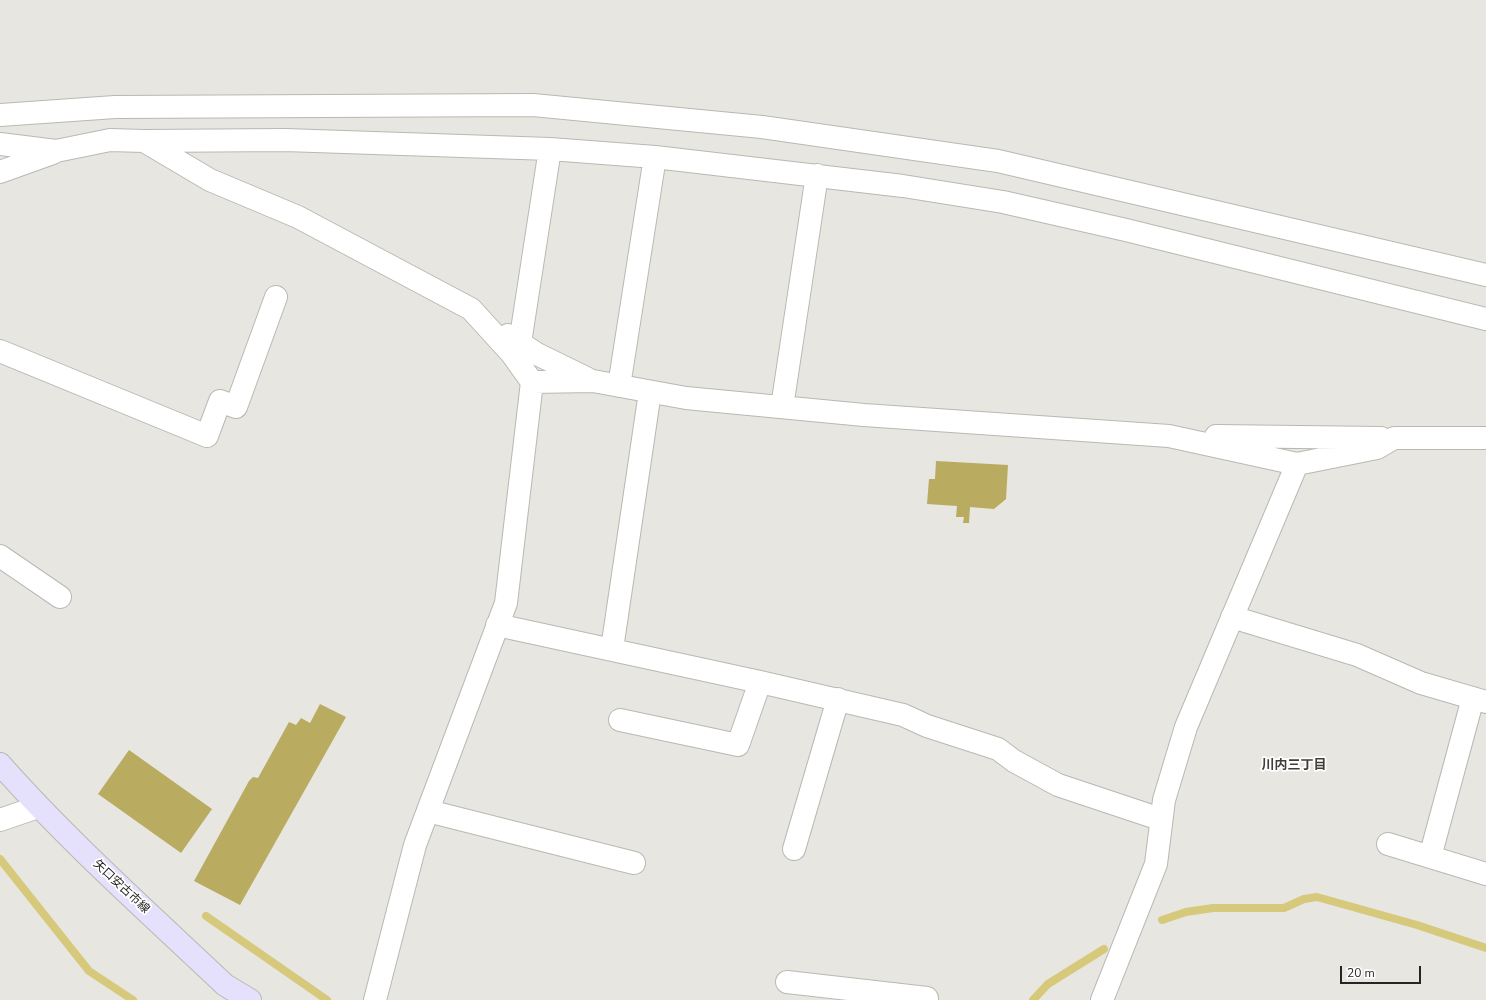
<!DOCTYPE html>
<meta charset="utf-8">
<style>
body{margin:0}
#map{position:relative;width:1486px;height:1000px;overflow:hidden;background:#e7e6e1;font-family:"Nunito Sans",sans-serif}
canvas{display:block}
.scale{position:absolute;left:1340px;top:966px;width:81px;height:18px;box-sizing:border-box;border:2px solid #252523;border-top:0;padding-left:5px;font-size:12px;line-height:14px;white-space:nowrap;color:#252523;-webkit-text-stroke:3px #fff;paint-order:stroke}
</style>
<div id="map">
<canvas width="1486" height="1000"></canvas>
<div class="scale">20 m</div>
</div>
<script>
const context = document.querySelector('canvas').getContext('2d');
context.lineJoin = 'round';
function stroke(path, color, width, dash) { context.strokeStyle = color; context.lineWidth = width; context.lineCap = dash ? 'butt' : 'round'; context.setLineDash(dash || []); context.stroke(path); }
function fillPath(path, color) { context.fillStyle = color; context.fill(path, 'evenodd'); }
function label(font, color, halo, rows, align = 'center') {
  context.font = font + ' "Nunito Sans","Noto Sans JP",sans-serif'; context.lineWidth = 3.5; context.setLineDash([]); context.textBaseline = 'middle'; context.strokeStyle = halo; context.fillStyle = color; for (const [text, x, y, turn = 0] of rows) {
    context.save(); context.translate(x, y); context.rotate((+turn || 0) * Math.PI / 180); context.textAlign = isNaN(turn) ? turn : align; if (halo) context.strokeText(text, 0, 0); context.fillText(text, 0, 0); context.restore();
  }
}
const stream = new Path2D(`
 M0,859L89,971L133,1000
 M206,916L327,1000
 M1162,920L1186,912L1213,908H1284L1304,899L1317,897L1417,925L1486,948
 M1033,1000L1048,984L1104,949`);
const building = new Path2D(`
 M936,461L1008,465L1006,499L994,509L970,507L969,523H963L964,517H956L957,506L927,504L929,479H935Z
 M320,704L346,717L240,905L194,881L249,781L253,777L258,778L289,722L296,725L301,718L310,723Z
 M129,750L212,809L181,853L98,794Z`);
const minor = new Path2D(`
 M144,141L285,140L550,149L655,157L903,186L1003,202L1126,230L1486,319
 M0,144L56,151L110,140L144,141L210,180L298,217L471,309L512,354L532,382L506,603L415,845L375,1000
 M0,172L53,153
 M508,335L537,354L588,379
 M520,343L550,149
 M0,351L207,436L220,401L236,407L276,297
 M532,382L593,381L686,398L864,415L1169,436L1297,464L1377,448L1394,438H1486
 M619,386L655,157
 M782,407L817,175
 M1216,436L1381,438
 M0,556L60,597
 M1232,617L1357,655L1421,683L1486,702
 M497,625L760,682L903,715L927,726L998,749L1014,761L1058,785L1160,819
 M612,649L650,392
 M620,720L738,745L760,682
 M428,811L634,863
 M0,820L38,807
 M1388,844L1486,874
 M794,849L838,699
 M1430,857L1473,698
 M787,982L927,998V1000
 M1102,1000L1156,864L1164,800L1186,727L1297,464`);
const tertiary = new Path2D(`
 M0,115L115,107L533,105L762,127L998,161L1486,275`);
const secondary = new Path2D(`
 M0,764C70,843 149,913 225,985L250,1000`);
const streetNames = [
 ["矢口安古市線",121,887,43]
];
const neighbourhoodNames = [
 ["川内三丁目",1294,766]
];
stroke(stream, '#d6c97b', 8);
fillPath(building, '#b9ab5f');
stroke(minor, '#b9b8b3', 24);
stroke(tertiary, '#b9b8b3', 24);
stroke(secondary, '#b9b8b3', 24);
stroke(minor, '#fff', 22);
stroke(tertiary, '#fff', 22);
stroke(secondary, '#e5e1fc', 22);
label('12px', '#252523', '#fff', streetNames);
label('bold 13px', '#3e3d39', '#fff', neighbourhoodNames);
</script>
